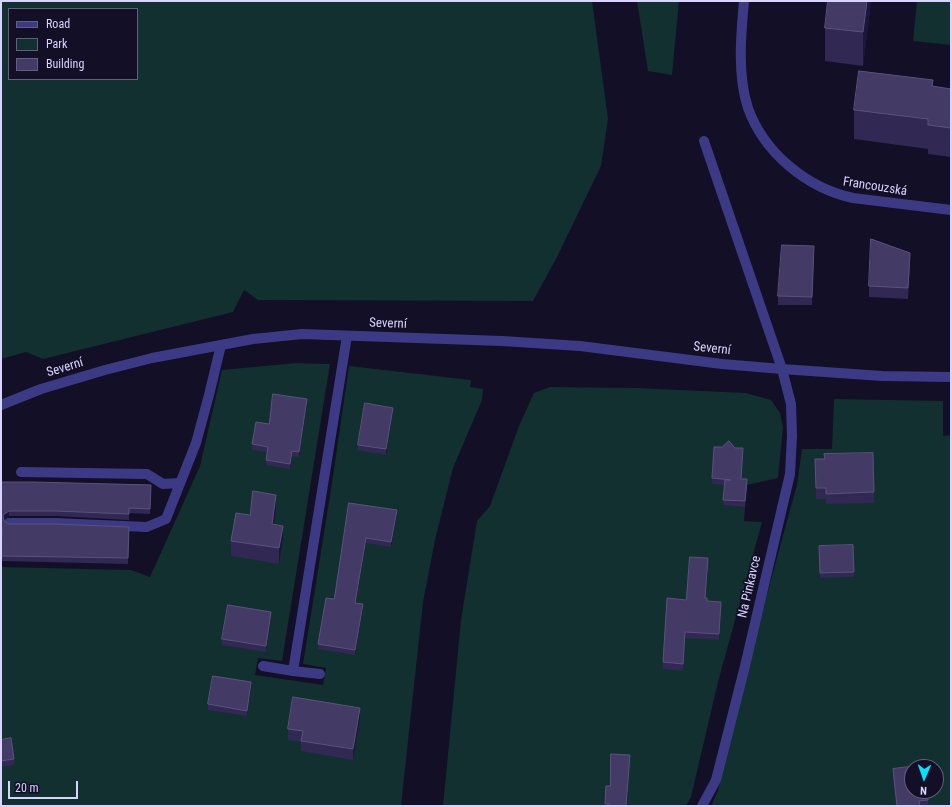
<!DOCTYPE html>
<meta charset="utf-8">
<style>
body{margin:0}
#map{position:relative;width:952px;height:807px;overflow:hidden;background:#130f26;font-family:"Roboto Condensed",sans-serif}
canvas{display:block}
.frame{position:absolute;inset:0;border:2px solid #d9d4ff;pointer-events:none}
.legend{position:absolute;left:8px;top:8px;width:130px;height:72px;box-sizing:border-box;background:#130f26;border:1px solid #625e7d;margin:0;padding:5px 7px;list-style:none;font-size:12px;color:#d9d4ff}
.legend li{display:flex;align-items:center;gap:8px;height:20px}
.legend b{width:20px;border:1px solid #625e7d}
.north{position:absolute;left:904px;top:759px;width:40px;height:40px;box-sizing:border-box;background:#130f26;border:1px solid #625e7d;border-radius:50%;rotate:182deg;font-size:11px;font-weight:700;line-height:16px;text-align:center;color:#d9d4ff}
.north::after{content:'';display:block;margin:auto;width:14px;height:18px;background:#00e5ff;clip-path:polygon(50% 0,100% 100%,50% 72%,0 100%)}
.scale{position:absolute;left:8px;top:781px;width:70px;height:18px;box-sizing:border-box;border:2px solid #d9d4ff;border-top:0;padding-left:5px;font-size:12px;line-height:14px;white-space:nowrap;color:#d9d4ff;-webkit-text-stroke:3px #130f26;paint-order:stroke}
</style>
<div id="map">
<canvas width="952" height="807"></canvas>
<div class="frame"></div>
<ul class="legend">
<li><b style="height:5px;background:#3d3a85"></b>Road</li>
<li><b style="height:11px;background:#12302f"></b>Park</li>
<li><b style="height:11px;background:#433a66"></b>Building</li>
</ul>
<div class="north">N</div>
<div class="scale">20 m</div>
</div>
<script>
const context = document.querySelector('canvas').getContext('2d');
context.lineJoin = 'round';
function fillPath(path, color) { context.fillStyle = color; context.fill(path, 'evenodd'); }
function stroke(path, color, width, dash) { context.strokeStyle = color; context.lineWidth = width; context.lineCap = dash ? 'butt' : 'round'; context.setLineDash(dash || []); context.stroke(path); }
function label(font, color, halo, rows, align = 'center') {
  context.font = font + ' "Roboto Condensed",sans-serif'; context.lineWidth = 3.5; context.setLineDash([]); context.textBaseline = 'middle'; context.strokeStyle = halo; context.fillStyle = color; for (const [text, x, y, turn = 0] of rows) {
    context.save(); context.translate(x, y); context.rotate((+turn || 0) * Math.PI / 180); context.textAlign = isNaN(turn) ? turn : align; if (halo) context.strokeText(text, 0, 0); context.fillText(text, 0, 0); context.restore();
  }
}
const green = new Path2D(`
 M1,1H592L608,119L601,166L557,257L533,301L258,300L244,290L233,312L43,359L26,352L1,359ZM9,9H137V79H9Z
 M637,1H679L672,75L648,71Z
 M917,1H951V45L913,41Z
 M296,363L330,364L282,661L258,658L255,675L323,685L326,668L303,664L332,483L349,366L471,380L470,387L483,389L482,400L453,468L435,540L423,602L401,806H1V567L131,570L150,577L200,466L222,370Z
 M550,387L636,388L746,393L771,400L780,413L783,427L778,478L747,485L744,521L762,522L718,682L691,797L686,806H443L461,620L477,521L490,506L519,426L534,393Z
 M834,399L943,401V436L951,435V806H711L718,791L742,687L790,510L797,485L802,449H832ZM912,767H936V791H912Z`);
const lane = new Path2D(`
 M21,472L147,474L163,484L180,483
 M9,523H55L147,527L166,519L196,443L209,395L221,345
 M263,666L293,671L347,336
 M293,671L320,674`);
const street = new Path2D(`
 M744,1C741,34 737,75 748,108C764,153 807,188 853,198L951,210
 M1,405L41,389L105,370L152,358L253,339L302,334L502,341L580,346L722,364L782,369L882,376L951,377
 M702,806L716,780L745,666L790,474L792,436L791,404L782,369L704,141`);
const wall = new Path2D(`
 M828,1H871L863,66L825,61V28Z
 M933,87L951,89V157L928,154V149L854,139V110Z
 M814,255L812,305H778V296Z
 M910,264L908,299L869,297V286Z
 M307,405L299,457L292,456L290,469L266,465V460L267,452L252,450V444L269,424Z
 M393,413L386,455L358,450V445Z
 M735,448L743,453L741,479L747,485L745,507L723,505L725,485L712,484V478Z
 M824,454L874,492V503L826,504V499H816L815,459H824Z
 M1,482L151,485L150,514L129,513V520L55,516H9L4,520V521L9,524L129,527L128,564L1,561Z
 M349,503L397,516L391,547L366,543L356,603L363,610L355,655L318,649V644L334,599Z
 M276,510L274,524L283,541L279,564L231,556V541L250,515Z
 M853,545L854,577L820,578L819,546Z
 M708,564L705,598L707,601L721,609L719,640L685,638L683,671L663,669V662L686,600Z
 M271,618L266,652L222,645V639Z
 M251,688L247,716L208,710V704Z
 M360,719L353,760L301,751V742L288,740V729Z
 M1,740L14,759V765L1,767Z
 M630,761L627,806H605L606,786H610Z
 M893,769L928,800V806H896L893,777Z`);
const shadedWall = new Path2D(`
 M867,1H871L863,66V32Z
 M307,399V405L299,457V452Z
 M393,408V413L386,455V449Z
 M292,451V456L290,469V464Z
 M276,495V510L272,540V524Z
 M397,510V516L391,547V542Z
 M9,511V516L3,520V515Z
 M283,526V541L279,564V548Z
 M366,538V543L355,608V603Z
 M708,558V564L705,604V598Z
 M721,602V609L719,640V634Z
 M363,604V610L355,655V650Z
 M271,612V618L266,652V646Z
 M251,682V688L247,716V711Z
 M360,708V719L353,760V749Z
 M630,755L627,806H626Z`);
const building = new Path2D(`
 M828,1H867L863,32L825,28Z
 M859,71L933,80L932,86L951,89V128L928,125V119L854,110Z
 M871,239L910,253L908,288L869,286Z
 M782,245L814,246L812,297L778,296Z
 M273,394L307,399L299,452L292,451L290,464L266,460L268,447L252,444L256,422L269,424Z
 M365,403L393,408L386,449L358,445Z
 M729,441L735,448H743L741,479H747L745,501L723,500L725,480H731L712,478L714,447H722Z
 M873,453L874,492L826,494V488H816L815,459H825L824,454Z
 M1,482H34L151,485L150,509L129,508V514L55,511H9L3,515L4,521L9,524H55L129,527L128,558L1,556L2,527H1Z
 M253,491L276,495L272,524L283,526L279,548L231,541L236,513L250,515Z
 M349,503L397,510L391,542L366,538L355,603L363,604L355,650L318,644L326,598L334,599Z
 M853,545L854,572L820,573L819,546Z
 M690,557L708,558L705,598H707V601L721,602L719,634L685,632L683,664L663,662L667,598L686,600Z
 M228,605L271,612L266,646L222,639Z
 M213,676L251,682L247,711L208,704Z
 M293,697L360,708L353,749L301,741L303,731L288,729Z
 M11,738L14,759L1,761V740Z
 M611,754L630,755L626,806H609L610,804H605L606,786H610Z
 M925,765V767H912V791H927L928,800L919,801L920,806H897L893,769Z`);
const streetNames = [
 ["Francouzská",875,187,9],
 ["Severní",388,324,2],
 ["Severní",712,349,6],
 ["Severní",65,368,-17],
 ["Na Pinkavce",750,587,-77]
];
fillPath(green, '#12302f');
stroke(lane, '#3d3a85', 10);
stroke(street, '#3d3a85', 10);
fillPath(wall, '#312854');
fillPath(shadedWall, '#1d163a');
fillPath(building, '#433a66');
stroke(building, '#5a527e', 1);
label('13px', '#d9d4ff', '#130f26', streetNames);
</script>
